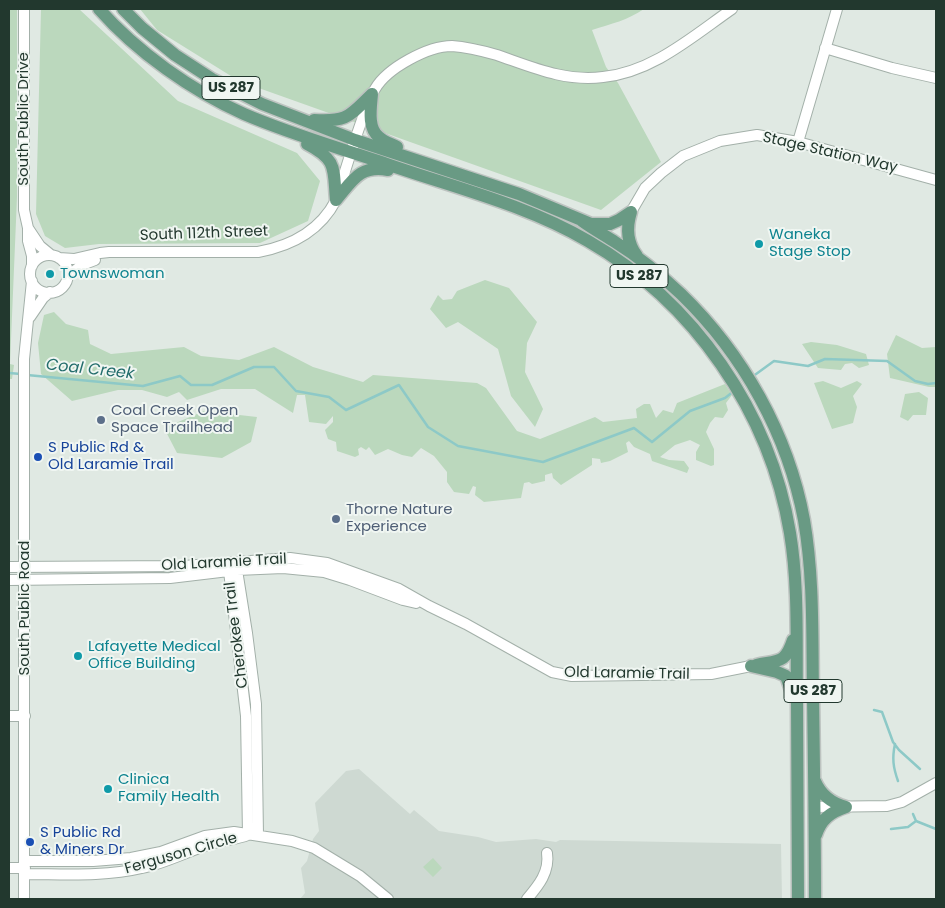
<!DOCTYPE html>
<style>
body{margin:0}
#map{position:relative;width:945px;height:908px;overflow:hidden;background:#e0e9e3;font-family:Poppins,sans-serif}
canvas{display:block}
.frame{position:absolute;inset:0;border:10px solid #22382e;pointer-events:none}
</style>
<div id="map">
<canvas width="945" height="908"></canvas>
<div class="frame"></div>
</div>
<script>
const context = document.querySelector('canvas').getContext('2d');
context.lineJoin = 'round';
function fillPath(path, color) { context.fillStyle = color; context.fill(path, 'evenodd'); }
function stroke(path, color, width, dash) { context.strokeStyle = color; context.lineWidth = width; context.lineCap = dash ? 'butt' : 'round'; context.setLineDash(dash || []); context.stroke(path); }
function label(font, color, halo, rows, align = 'center') {
  context.font = font + ' Poppins,sans-serif'; context.lineWidth = 4; context.setLineDash([]); context.textBaseline = 'middle'; context.strokeStyle = halo; context.fillStyle = color; for (const [text, x, y, turn = 0] of rows) {
    context.save(); context.translate(x, y); context.rotate((+turn || 0) * Math.PI / 180); context.textAlign = isNaN(turn) ? turn : align; if (halo) context.strokeText(text, 0, 0); context.fillText(text, 0, 0); context.restore();
  }
}
const built = new Path2D(`
 M359,769L410,814L414,810L439,831L478,837L496,842L536,839L556,842L560,840L781,844L782,899H300L305,893L301,868L307,861L313,839L319,831L315,803L346,771Z`);
const green = new Path2D(`
 M9,9H17V197L10,364L14,365L12,379H9V397Z
 M41,9H79L178,101L297,153L320,181L308,221L260,243L99,244L65,248L45,236L36,214Z
 M140,9H644C628,20 611,24 592,30L606,67L618,83L661,162L601,210L239,81L157,30Z
 M485,280L509,288L537,322L527,343L525,372L543,409L535,427L511,396L498,349L458,322L446,328L430,309L438,295L443,300L452,299L457,291Z
 M54,312L66,324L88,330L90,344L111,354L184,347L201,356L239,360L274,347L313,367L363,382L373,375L477,383L486,388L517,431L540,439L595,417L603,422L637,418L636,409L644,404H650L656,418L663,410L673,413L677,403L725,384L732,395L726,403L728,410L723,418L715,417L710,423L706,432L714,449V465L711,466L696,460V452L700,445L690,440L675,445L660,457L669,460L684,461L689,468L687,473L652,461L650,454L634,447L629,441L626,443L628,452L610,461L601,463L600,459L592,458V465L561,485L553,478L552,473L545,475V481L532,484L529,482L524,483L521,498L484,502L475,495L476,487L473,486L469,494L454,492L447,482V472L434,456L421,448L412,457L402,455L388,449L375,455L369,447L366,450L361,447L358,449L359,455L355,457L337,451L336,442L328,439L325,430L333,422V416L326,424L309,422L305,395H297L293,413L255,389H221L187,400L179,392L167,397L142,390H118L72,401L41,374L38,343L44,315Z
 M896,335L922,348L936,347V387H929L890,378L887,354Z
 M811,342L837,345L866,354L869,365L859,368L852,363L845,364L841,370L818,368L802,344Z
 M823,381L841,388L857,381L862,384L853,396L857,407L853,423L832,429L814,383Z
 M919,392L928,398L926,415H913L908,421L900,417L905,394Z
 M204,411L257,417L251,442L222,458L177,453L164,428Z
 M433,858L442,868L433,877L423,867Z`);
const stream = new Path2D(`
 M9,373L21,374
 M27,375L143,386L180,376L191,385H212L254,367H274L296,391L329,397L346,410L399,385L428,427L458,446L543,462L634,428L652,442L690,411L725,398L734,391
 M752,377L774,361L808,366L825,359L887,361L915,381L928,384L936,383
 M874,710L882,712L893,742L899,750L920,769
 M895,744C892,758 893,767 898,781
 M913,814L916,821L936,829
 M891,829L908,827L916,821`);
const minor = new Path2D(`
 M24,9V210L28,228V241L32,256V266
 M825,48L892,68L936,78
 M798,142L837,9
 M631,212L645,188L661,173L683,156L720,141L757,135L798,142L936,180
 M28,228L40,246L51,255
 M30 274a19 19 0 1 1 38 0a19 19 0 1 1-38 0Z
 M59,258L74,259L100,253L109,252H258C291,246 320,231 336,200C345,172 353,144 363,117C367,107 369,97 375,89C387,68 428,46 452,46C467,47 483,51 497,55C532,67 565,82 603,77C653,72 693,36 732,9
 M68,276L82,265L95,260
 M30,317L43,298L50,292
 M231,565L229,571L246,716L248,835
 M234,566L237,570L247,633L256,704L258,835
 M9,567L184,566L290,558L327,563L399,589L429,606L466,624L552,672L572,676L711,674L751,666
 M9,580L170,578L237,570L283,568L324,572L350,580L403,600L416,603
 M9,716H25
 M814,807L887,806L902,802L936,783
 M24,861H93L131,858L161,852L205,836L234,832L292,841L314,848L360,876L388,899
 M9,868H25
 M25,874C64,874 104,877 142,868C166,863 188,851 211,844C223,840 235,840 248,835
 M24,899V359L32,281
 M527,899C538,886 550,872 547,853`);
const major = new Path2D(`
 M99,9C137,52 192,91 244,114C288,133 333,146 378,161C448,186 523,203 588,241C694,302 770,412 790,533C799,587 796,645 797,700C797,766 798,833 798,899
 M123,9L142,28L175,55L212,79L262,104L355,140L519,194L591,224H610L619,220L631,212
 M372,94C371,107 367,128 379,137C384,142 392,144 397,147
 M314,120C348,122 349,116 372,94
 M307,144C338,160 333,169 336,200
 M336,200C353,180 360,165 388,170
 M631,212C626,228 627,243 637,256
 M582,221C593,229 604,235 615,242C639,257 661,275 681,294C743,354 788,434 804,520C814,578 812,637 813,696C814,764 815,831 815,899
 M756,665C779,660 785,664 793,640
 M751,666L777,672L786,676L793,696
 M815,781C821,795 831,803 846,807
 M816,835C821,819 831,812 846,807`);
const markers = [
 [759,244,5,"#0f9aa8"],
 [50,274,5,"#0f9aa8"],
 [101,420,5,"#5c6f8a"],
 [38,457,5,"#1a4fb4"],
 [336,519,5,"#5c6f8a"],
 [78,656,5,"#0f9aa8"],
 [108,789,5,"#0f9aa8"],
 [30,842,5,"#1a4fb4"]
];
const shields = [
 [231,88,58],
 [639,276,58],
 [813,691,58]
];
const shieldNames = [
 ["US 287",231,88],
 ["US 287",639,276],
 ["US 287",813,691]
];
const streetNames = [
 ["South Public Drive",24,119,-90],
 ["Stage Station Way",830,153,13],
 ["South 112th Street",204,234,-2],
 ["Old Laramie Trail",224,563,-3],
 ["South Public Road",25,608,-90],
 ["Cherokee Trail",237,635,-97],
 ["Old Laramie Trail",627,674,1],
 ["Ferguson Circle",181,854,-16]
];
const cultureNames = [
 ["Waneka",769,235],
 ["Stage Stop",769,252],
 ["Townswoman",60,274],
 ["Lafayette Medical",88,647],
 ["Office Building",88,664],
 ["Clinica",118,780],
 ["Family Health",118,797]
];
const serviceNames = [
 ["Coal Creek Open",111,411],
 ["Space Trailhead",111,428],
 ["Thorne Nature",346,510],
 ["Experience",346,527]
];
const transitNames = [
 ["S Public Rd &",48,448],
 ["Old Laramie Trail",48,465],
 ["S Public Rd",40,833],
 ["& Miners Dr",40,850]
];
const waterNames = [
 ["Coal Creek",90,370,6]
];
fillPath(built, '#ced9d2');
fillPath(green, '#bbd8bd');
stroke(stream, '#8dc9c7', 2.5);
stroke(minor, '#a3b0a9', 12);
stroke(major, '#bdc3c0', 15);
stroke(minor, '#fff', 10);
stroke(major, '#699a84', 12);
for (const [x, y, r, color] of markers) { const dot = new Path2D(); dot.arc(x, y, r, 0, 2 * Math.PI); context.fillStyle = color; context.fill(dot); stroke(dot, '#f0f6f2', 2); }
for (const [x, y, w] of shields) { const box = new Path2D(); box.roundRect(x - w / 2, y - 11.5, w, 23, 4); context.fillStyle = '#f0f6f2'; context.fill(box); stroke(box, '#22382e', 1); }
label('bold 14px', '#22382e', null, shieldNames);
label('15px', '#22382e', '#f0f6f2', streetNames);
label('15px', '#0d838f', '#f0f6f2', cultureNames, 'left');
label('15px', '#4e5e75', '#f0f6f2', serviceNames, 'left');
label('15px', '#164399', '#f0f6f2', transitNames, 'left');
label('italic 16px', '#236d6c', '#f0f6f2', waterNames);
</script>
